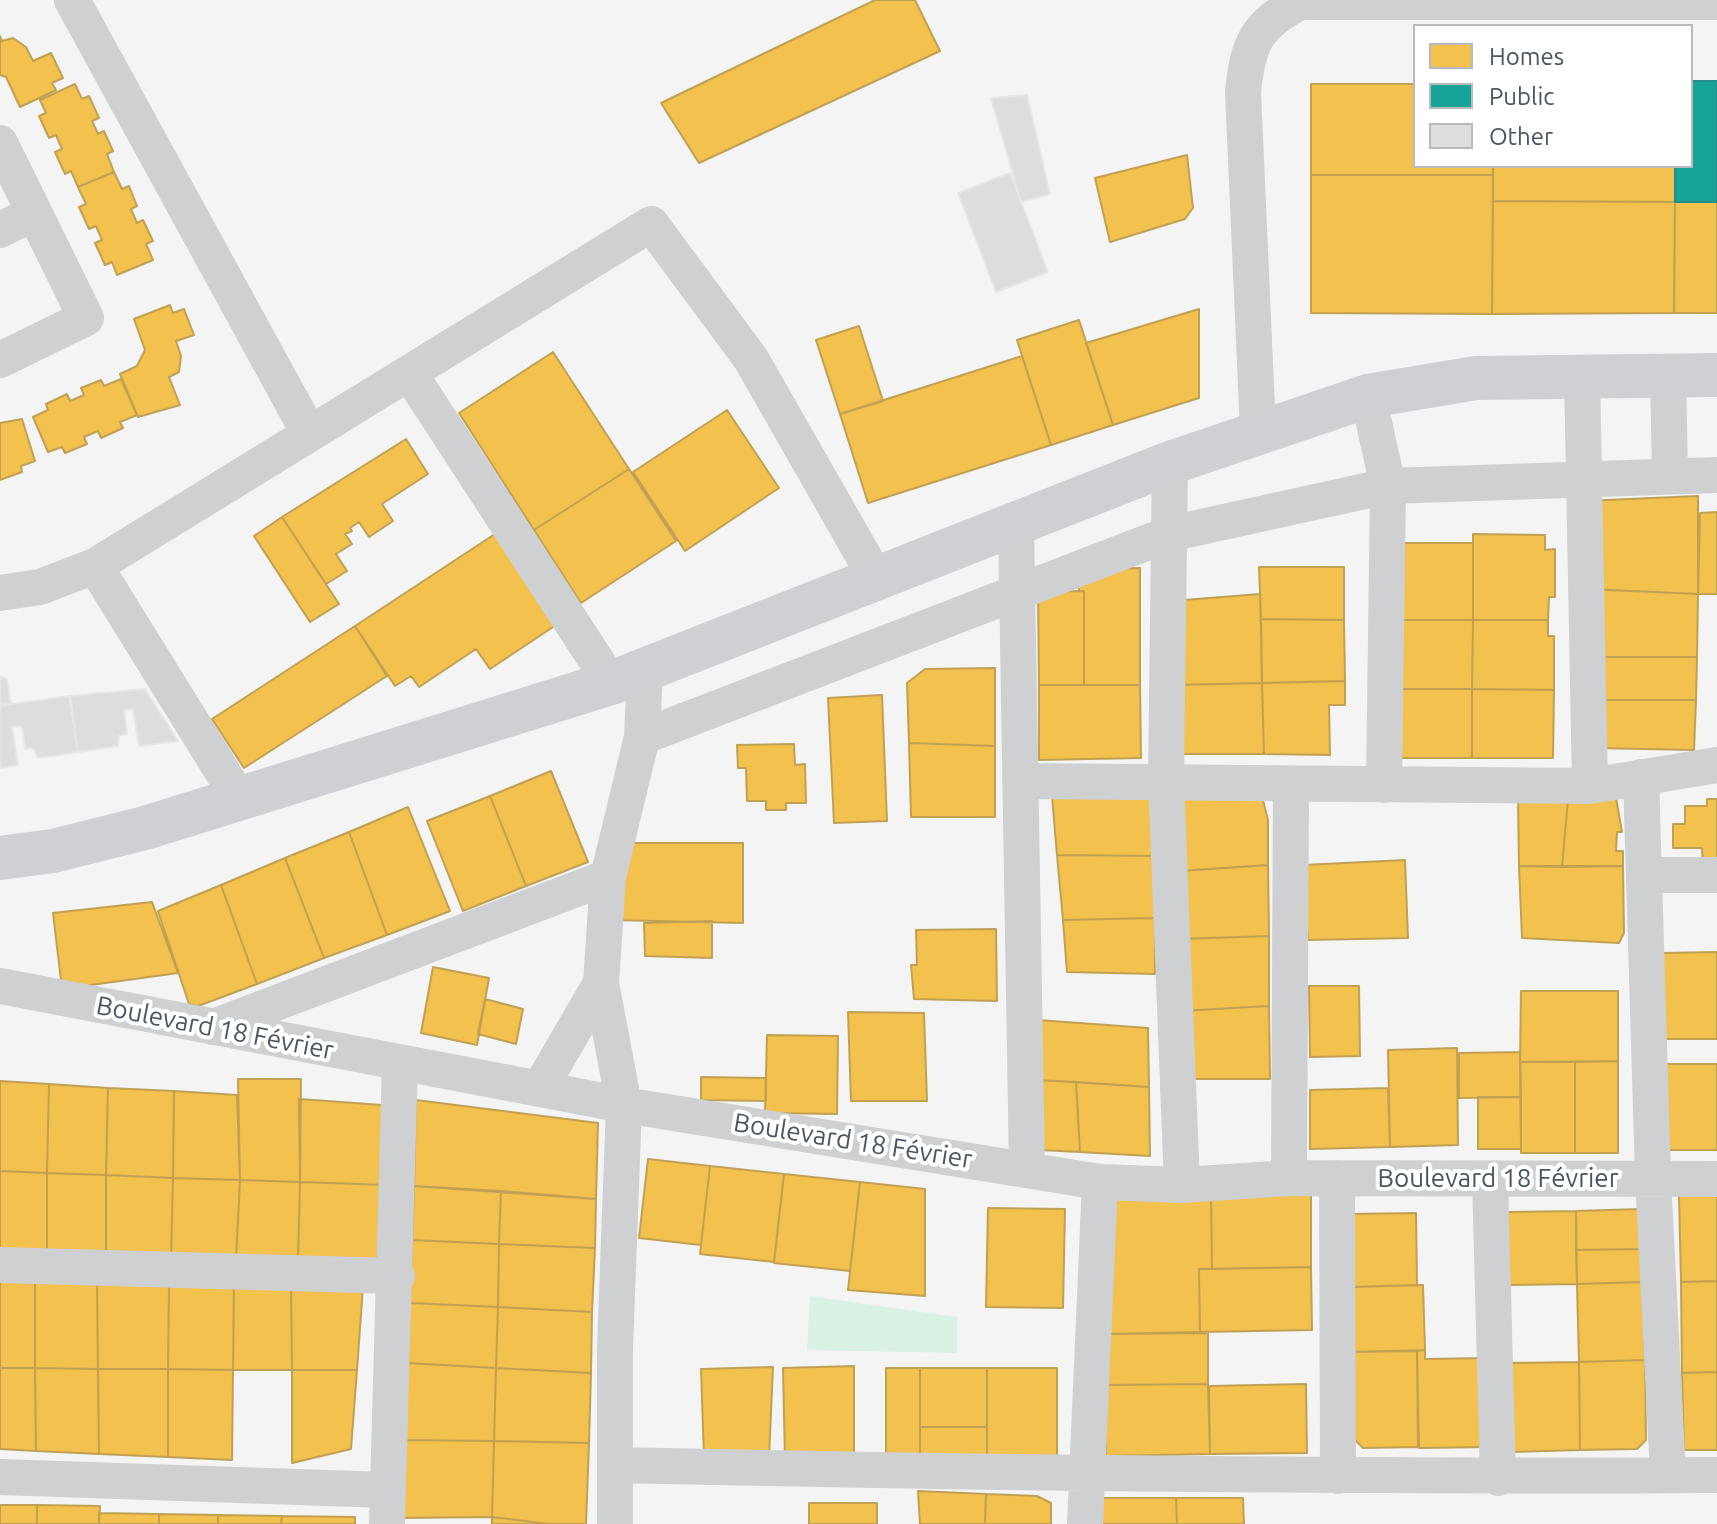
<!DOCTYPE html>
<meta charset="utf-8">
<style>
body{margin:0}
#map{position:relative;width:1717px;height:1524px;overflow:hidden;background:#f4f4f4;font-family:Ubuntu,sans-serif}
canvas{display:block}
.legend{position:absolute;left:1413px;top:24px;width:280px;height:144px;box-sizing:border-box;background:#fff;border:2px solid #b7bbc0;margin:0;padding:10px 14px;list-style:none;font-size:24px;color:#4a5661}
.legend li{display:flex;align-items:center;gap:16px;height:40px}
.legend b{width:40px;border:2px solid #b7bbc0}
</style>
<div id="map">
<canvas width="1717" height="1524"></canvas>
<ul class="legend">
<li><b style="height:22px;background:#f2c14e"></b>Homes</li>
<li><b style="height:22px;background:#17a398"></b>Public</li>
<li><b style="height:22px;background:#ddddde"></b>Other</li>
</ul>
</div>
<script>
const context = document.querySelector('canvas').getContext('2d');
context.lineJoin = 'round';
function fillPath(path, color) { context.fillStyle = color; context.fill(path, 'evenodd'); }
function stroke(path, color, width, dash) { context.strokeStyle = color; context.lineWidth = width; context.lineCap = dash ? 'butt' : 'round'; context.setLineDash(dash || []); context.stroke(path); }
function label(font, color, halo, rows, align = 'center') {
  context.font = font + ' Ubuntu,sans-serif'; context.lineWidth = 8; context.setLineDash([]); context.textBaseline = 'middle'; context.strokeStyle = halo; context.fillStyle = color; for (const [text, x, y, turn = 0] of rows) {
    context.save(); context.translate(x, y); context.rotate((+turn || 0) * Math.PI / 180); context.textAlign = isNaN(turn) ? turn : align; if (halo) context.strokeText(text, 0, 0); context.fillText(text, 0, 0); context.restore();
  }
}
const green = new Path2D(`
 M810,1296L957,1317V1353L807,1350Z`);
const homes = new Path2D(`
 M875,0H915L940,51L699,163L661,103Z
 M0,36L2,41L13,38L26,47L33,61L51,53L63,78L52,83L56,90L20,107L6,77L0,75Z
 M75,84L82,99L89,96L99,118L92,121L98,134L104,131L113,151L107,154L114,172L78,187L71,171L65,174L55,152L62,149L56,135L49,138L39,116L46,113L40,100Z
 M1311,84H1415V166H1493V175H1311Z
 M1187,155L1193,208L1185,219L1110,242L1095,178Z
 M1493,166H1675V202L1493,201Z
 M114,172L122,189L129,186L137,206L131,209L137,223L143,220L153,241L146,244L153,260L117,275L112,262L105,265L95,243L102,240L96,226L89,229L79,207L86,204L78,187Z
 M1311,175H1493L1492,314L1311,313Z
 M1493,201L1675,202L1674,313L1492,314Z
 M1675,202H1717V313H1674Z
 M170,305L173,313L184,309L194,335L176,341L181,356L179,372L169,377L180,405L138,417L120,374L137,366L145,350L134,319Z
 M1199,309V398L1113,425L1086,343Z
 M1079,320L1113,425L1051,445L1017,340Z
 M859,326L883,401L840,414L816,340Z
 M553,352L629,469L534,530L459,413Z
 M1022,356L1051,445L868,503L840,414Z
 M121,379L137,415L120,422L123,428L101,438L98,431L84,437L87,444L65,453L62,447L48,452L33,417L48,410L46,404L67,394L70,401L84,395L81,388L101,380L104,386Z
 M727,410L779,488L685,551L633,472Z
 M22,419L35,461L21,466L22,472L0,480V423Z
 M406,439L428,474L382,504L393,521L369,537L359,522L350,528L352,531L345,534L352,544L336,554L347,571L326,584L282,517Z
 M629,469L676,541L581,603L534,530Z
 M1698,496V594L1587,589L1583,501Z
 M1717,512V594H1698L1700,513Z
 M282,517L339,604L310,622L254,536Z
 M504,528L565,619L490,669L476,649L419,687L411,676L395,686L355,626Z
 M1473,534L1545,535V550L1555,549V597H1549L1548,620H1473Z
 M1392,543H1473V620H1391Z
 M1259,567H1344V620L1261,619Z
 M1140,568V685H1084V591H1079V569Z
 M1587,589L1698,594L1697,657H1589Z
 M1084,591V685H1039L1038,592Z
 M1260,594L1262,683L1174,685L1171,601Z
 M1261,619L1344,620L1345,681L1262,683Z
 M1391,620H1473L1472,689H1391Z
 M1473,620H1548V636H1554V690L1472,689Z
 M355,626L387,676L244,768L212,719Z
 M1589,657H1697L1696,700H1590Z
 M995,668V746L909,743L907,683L925,669Z
 M1345,681V705H1329L1330,755L1264,754L1262,683Z
 M1262,683L1264,754H1176L1174,685Z
 M1039,685H1140L1141,758L1039,760Z
 M1391,689H1472V758H1391Z
 M1472,689L1554,690L1553,758H1472Z
 M882,695L887,821L834,823L828,698Z
 M1590,700H1696L1694,750L1592,748Z
 M909,743L995,746V817H911Z
 M794,744L795,765L805,764L806,803H786V810H766V801H747L746,768H738L737,745Z
 M551,771L588,862L526,886L490,796Z
 M1259,785L1268,820V865L1180,871L1179,790Z
 M1156,791L1155,856L1057,855L1052,796Z
 M490,796L526,886L463,911L427,821Z
 M1616,798L1622,832H1617L1616,851H1623V866L1562,867L1568,799Z
 M1568,799L1562,867L1519,866L1518,800Z
 M1707,799H1717V871H1703L1702,848H1673V824H1685V806H1707Z
 M408,807L450,911L387,935L349,832Z
 M349,832L387,935L324,958L285,858Z
 M627,843H743V923L612,920Z
 M1057,855L1155,856V918L1063,920Z
 M285,858L324,958L257,984L221,885Z
 M1405,860L1408,938L1308,940L1303,865Z
 M1268,865L1269,936L1180,939V871Z
 M1519,866H1623L1624,933L1619,943L1522,938Z
 M221,885L257,984L198,1006L189,1004L158,911Z
 M152,902L178,973L62,989L53,913Z
 M1155,918V974L1067,972L1063,920Z
 M712,921V958L645,956L644,923Z
 M996,929L997,1001L914,999L911,965H917L916,930Z
 M1269,936V1006L1180,1011V939Z
 M1717,952V1039H1662V953Z
 M433,967L489,978L477,1045L421,1033Z
 M1309,986H1359L1360,1056L1310,1057Z
 M1521,991H1618V1061L1520,1062Z
 M485,999L523,1009L516,1044L478,1034Z
 M1269,1006L1270,1079H1181L1180,1011Z
 M848,1012L924,1013L927,1101H851Z
 M1038,1020L1148,1028L1149,1087L1039,1080Z
 M767,1035L838,1036L837,1114L765,1113Z
 M1457,1048L1458,1145L1390,1147L1388,1050Z
 M1520,1052L1521,1097L1459,1098V1053Z
 M1618,1061V1153H1575V1062Z
 M1520,1062H1575V1153H1521Z
 M1664,1064H1717V1150H1664Z
 M701,1077L766,1078V1101L701,1100Z
 M238,1079H301L300,1182L240,1180Z
 M1039,1080L1076,1082L1080,1152L1040,1150Z
 M0,1081L49,1084L47,1173L0,1171Z
 M1076,1082L1149,1087L1150,1156L1080,1152Z
 M49,1084L108,1088L106,1175L47,1173Z
 M108,1088L174,1091L173,1178L106,1175Z
 M1388,1088L1390,1147L1310,1149V1090Z
 M174,1091L237,1095L240,1180L173,1178Z
 M1478,1097H1521V1149H1478Z
 M299,1099L382,1105L387,1185L300,1182Z
 M416,1100L598,1123L596,1199L414,1186Z
 M648,1159L710,1166L701,1245L639,1238Z
 M710,1166L784,1174L774,1262L700,1254Z
 M0,1171L47,1173V1256L0,1255Z
 M47,1173L106,1175V1256H47Z
 M784,1174L860,1182L850,1271L774,1263Z
 M106,1175L173,1178L171,1258L106,1256Z
 M173,1178L240,1180L236,1259L171,1258Z
 M240,1180L300,1182L298,1259H236Z
 M300,1182L387,1185L377,1260L298,1259Z
 M860,1182L925,1189V1296L848,1290Z
 M414,1186L501,1191L499,1244L412,1240Z
 M501,1191L596,1199L595,1248L499,1244Z
 M1311,1193V1267L1212,1269L1211,1195Z
 M1717,1193V1281L1681,1282L1679,1194Z
 M1211,1195L1212,1269H1199L1200,1332L1105,1334L1102,1197Z
 M988,1208L1065,1209L1063,1308L986,1307Z
 M1641,1209L1642,1249L1576,1250V1211Z
 M1576,1211L1577,1284L1509,1285L1507,1212Z
 M1416,1213L1417,1285L1351,1287L1350,1214Z
 M412,1240L499,1244L498,1307L410,1303Z
 M499,1244L595,1248L592,1312L498,1307Z
 M1642,1249L1643,1282L1577,1284L1576,1250Z
 M1311,1267L1312,1330L1200,1332L1199,1269Z
 M0,1281L35,1282V1368H0Z
 M1717,1281V1372L1682,1373L1681,1282Z
 M35,1282L97,1283L98,1369L35,1368Z
 M1643,1282L1645,1360L1579,1362L1577,1284Z
 M97,1283L169,1284L168,1369H98Z
 M169,1284L234,1285L233,1370L168,1369Z
 M234,1285L291,1286L292,1370H233Z
 M1423,1285L1425,1350L1352,1352L1351,1287Z
 M291,1286L363,1287L357,1370H292Z
 M410,1303L498,1307L496,1368L408,1363Z
 M498,1307L592,1312L591,1373L496,1368Z
 M1208,1333V1384L1105,1385V1334Z
 M1425,1350V1359L1487,1358L1489,1447L1419,1448L1417,1351Z
 M1417,1351L1418,1447L1363,1448L1354,1439L1352,1352Z
 M1645,1360L1646,1440L1637,1449L1580,1450L1579,1362Z
 M1579,1362L1580,1450L1512,1452L1510,1363Z
 M408,1363L496,1368L494,1441L405,1440Z
 M854,1366V1460L785,1459L783,1368Z
 M773,1367L769,1458L704,1457L701,1369Z
 M0,1368H35L36,1451L0,1449Z
 M35,1368L98,1369L99,1454L36,1451Z
 M496,1368L591,1373L589,1443L494,1441Z
 M886,1368H920V1468H886Z
 M920,1368H987V1427H920Z
 M987,1368H1057V1467H987Z
 M98,1369H168V1457L99,1454Z
 M168,1369L233,1370L232,1460L168,1457Z
 M292,1370H357L351,1449L292,1463Z
 M1717,1372V1450H1684L1682,1373Z
 M1208,1384L1210,1454L1106,1456L1105,1385Z
 M1306,1384L1307,1453L1210,1454L1209,1386Z
 M920,1427H987V1468H920Z
 M405,1440L494,1441L492,1517L402,1518Z
 M494,1441L589,1443L586,1524H549L492,1517Z
 M918,1491L986,1494L985,1524H920Z
 M986,1494L1037,1496L1051,1503V1524H985Z
 M1097,1498H1176L1177,1524H1098Z
 M1176,1498H1243L1244,1524H1177Z
 M809,1503H877V1524H809Z
 M0,1505H37V1524H0Z
 M37,1505L100,1506L99,1524H37Z
 M99,1513L159,1514V1524H99Z
 M159,1514L218,1515V1524H159Z
 M218,1515L282,1516L281,1524H218Z
 M282,1516L355,1517V1524H281Z
 M492,1517L549,1524H492Z`);
const public = new Path2D(`
 M1691,81H1717V202H1675V166H1691Z`);
const building = new Path2D(`
 M1027,95L1050,194L1021,202L991,98Z
 M1010,173L1048,272L996,292L958,193Z
 M0,677L7,679L11,704L0,705Z
 M145,689L178,741L139,746L133,709L124,710L127,734L119,735L118,746L78,752L70,696Z
 M69,696L78,752L38,758L33,748L25,749L22,726L12,727L18,765L0,768V706Z`);
const street = new Path2D(`
 M72,0L309,433
 M0,143L86,318L0,360
 M0,230L34,213
 M410,374L611,683
 M1668,375L1670,476
 M1582,376L1590,786
 M1368,396L1388,486L1384,785
 M1258,431L1243,92C1248,43 1256,25 1300,2H1717
 M1170,463L1166,779L1182,1185
 M1016,524L1027,1169
 M95,566L240,800
 M0,593L40,587L95,566L651,224L751,359L876,578
 M642,737L1169,534L1388,486L1717,475
 M1641,777L1653,1177L1668,1475
 M1020,781L1590,786L1717,765
 M1646,875H1717
 M601,983L624,1105L615,1348V1524
 M0,986L624,1105L1100,1182L1182,1185L1289,1178L1717,1179
 M213,1027L608,877
 M540,1088L601,983L608,877L642,737L645,669
 M1289,1178L1291,785
 M1337,1178L1338,1476
 M1490,1180L1498,1478
 M0,1265L397,1276
 M616,1465C983,1473 1350,1477 1717,1475
 M0,1477L387,1490
 M387,1524L400,1063
 M1085,1524L1100,1182`);
const secondary = new Path2D(`
 M0,858L53,851L145,828L611,683L1170,463L1368,396L1476,378L1717,375`);
const streetNames = [
 ["Boulevard 18 Février",215,1028,11],
 ["Boulevard 18 Février",853,1141,9],
 ["Boulevard 18 Février",1498,1178]
];
fillPath(green, '#d9f2e3');
fillPath(homes, '#f2c14e');
stroke(homes, '#c0a154', 2);
fillPath(public, '#17a398');
stroke(public, '#268c88', 2);
fillPath(building, '#ddddde');
stroke(building, '#e5e6e7', 2);
stroke(street, '#ced0d2', 36);
stroke(secondary, '#ced0d4', 44);
label('26px', '#4a5661', '#fff', streetNames);
</script>
